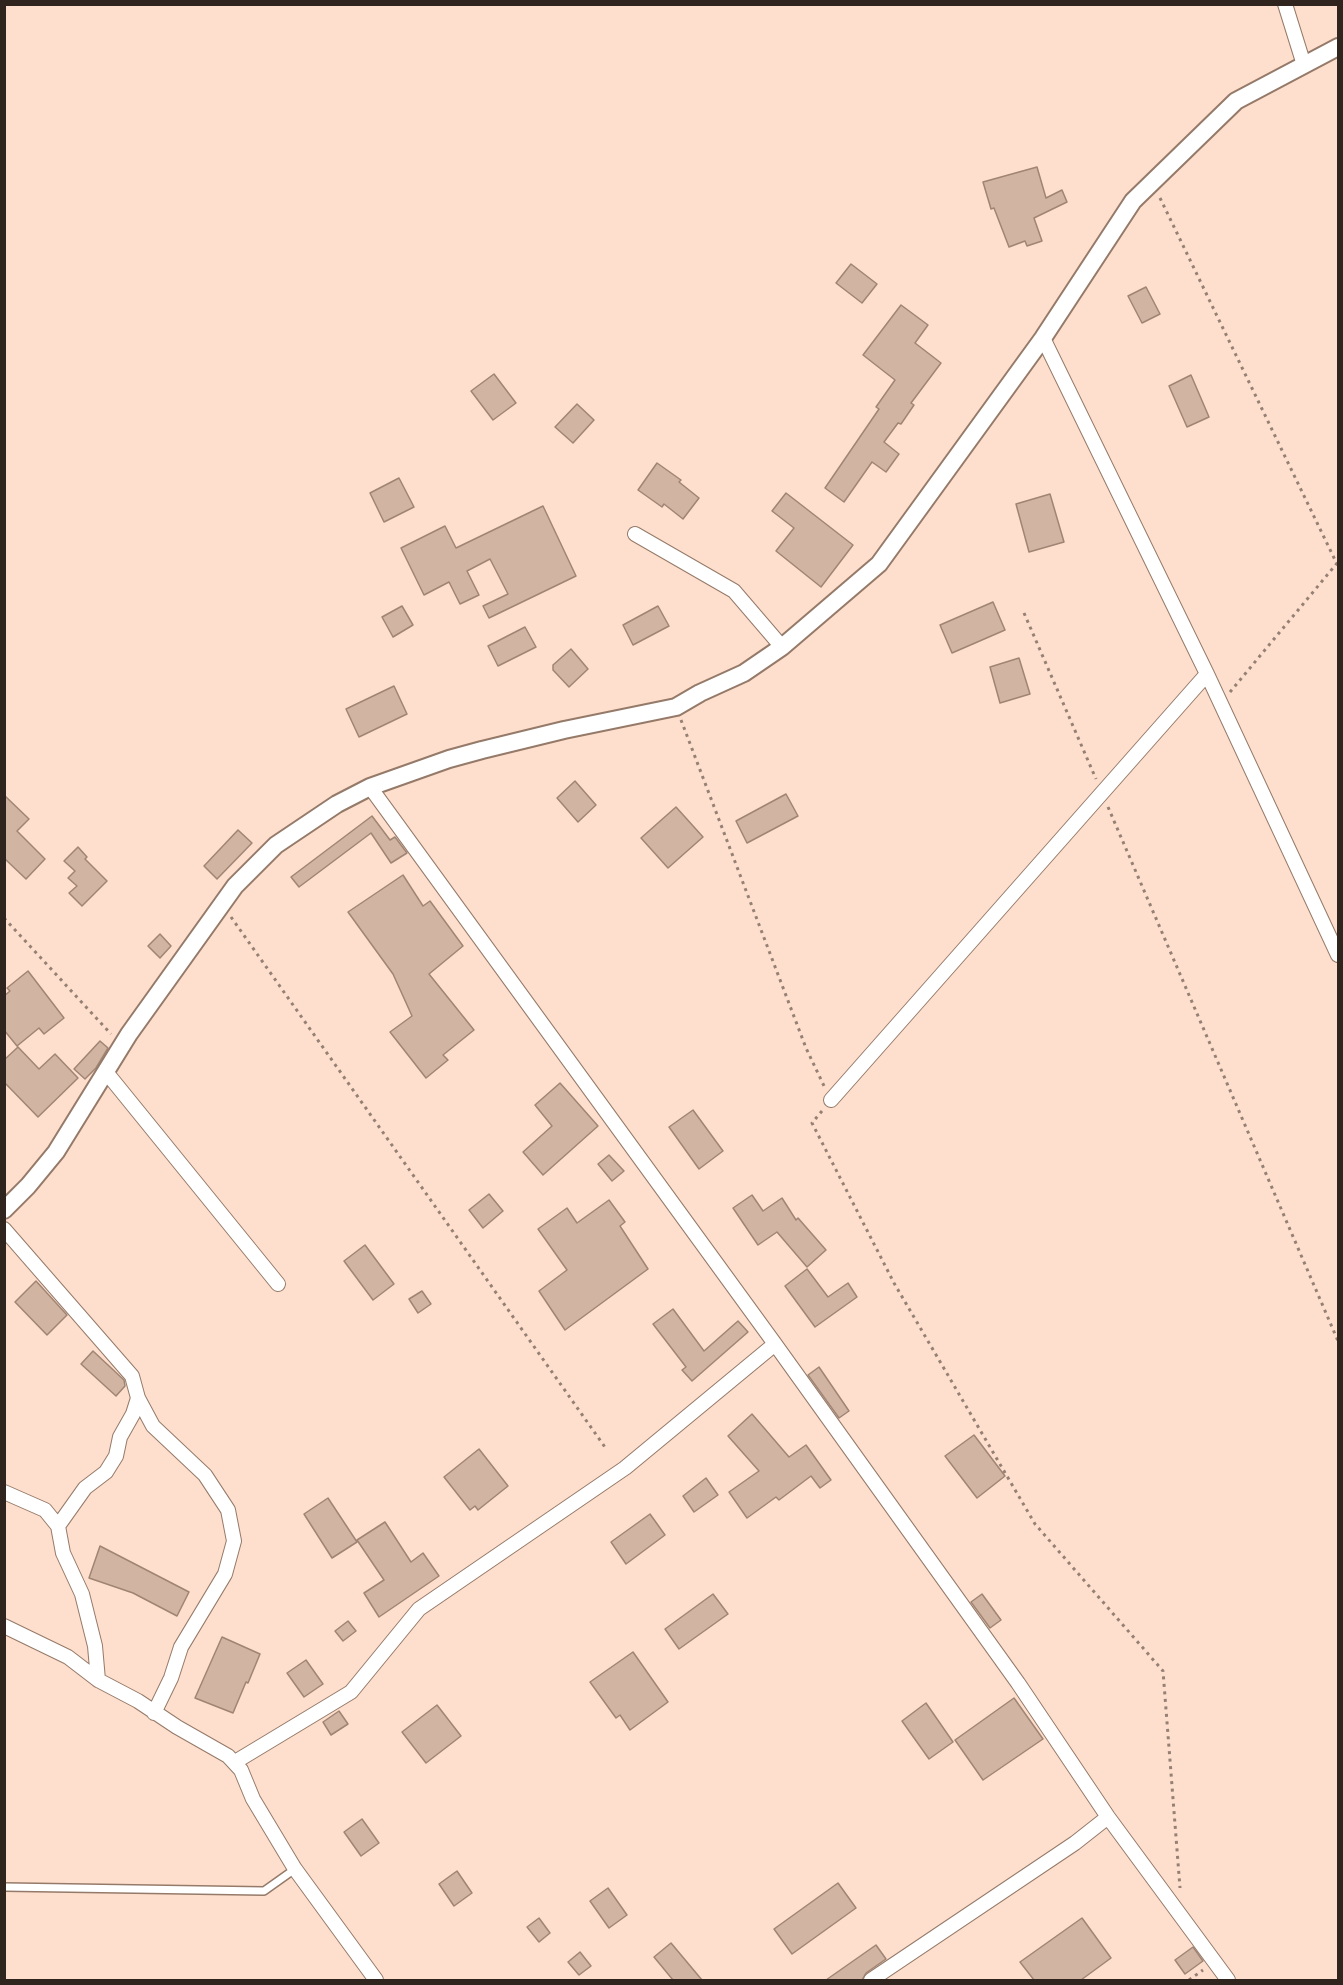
<!DOCTYPE html>
<style>
body{margin:0}
#map{position:relative;width:1343px;height:1985px;overflow:hidden;background:#fedfcd;font-family:"Roboto Condensed",sans-serif}
canvas{display:block}
.frame{position:absolute;inset:0;border:6px solid #30251e;pointer-events:none}
</style>
<div id="map">
<canvas width="1343" height="1985"></canvas>
<div class="frame"></div>
</div>
<script>
const context = document.querySelector('canvas').getContext('2d');
context.lineJoin = 'round';
function fillPath(path, color) { context.fillStyle = color; context.fill(path, 'evenodd'); }
function stroke(path, color, width, dash) { context.strokeStyle = color; context.lineWidth = width; context.lineCap = dash ? 'butt' : 'round'; context.setLineDash(dash || []); context.stroke(path); }
const building = new Path2D(`
 M1037,167L1046,198L1062,190L1067,202L1034,218L1042,241L1027,246L1025,241L1009,247L994,208L991,209L983,182Z
 M851,264L877,284L862,303L836,283Z
 M1146,287L1160,314L1142,323L1128,296Z
 M901,305L928,325L915,343L941,363L911,403L914,405L901,424L898,423L884,442L899,454L886,472L872,462L844,502L825,488L879,409L876,407L895,380L863,355Z
 M494,374L516,403L493,420L471,391Z
 M1191,375L1209,417L1187,427L1169,386Z
 M577,404L594,420L573,443L555,427Z
 M657,463L681,480L679,482L699,498L683,519L664,504L662,507L638,490Z
 M399,478L414,507L384,522L370,493Z
 M786,493L853,545L821,587L776,551L794,528L772,511Z
 M1050,494L1064,542L1029,552L1016,504Z
 M543,506L576,576L489,618L483,606L508,594L490,559L467,571L479,595L460,604L449,582L424,595L401,548L445,526L456,548Z
 M993,602L1005,630L952,653L940,625Z
 M402,606L413,625L393,637L382,617Z
 M658,606L669,626L633,645L623,625Z
 M525,627L536,647L498,666L488,646Z
 M571,649L588,669L569,687L553,670V665Z
 M1019,658L1030,694L1000,703L990,667Z
 M394,686L407,714L359,737L346,709Z
 M575,781L596,805L578,822L557,798Z
 M786,794L798,816L747,843L736,821Z
 M4,795L29,819L17,831L45,859L26,879L4,858Z
 M676,807L703,837L668,868L641,838Z
 M372,816L390,840L395,837L407,853L391,863L371,833L299,887L291,877Z
 M238,830L252,843L217,879L204,866Z
 M78,847L87,857L85,859L107,881L82,906L69,893L77,886L68,878L75,871L64,861Z
 M403,875L423,906L430,901L463,946L429,974L474,1030L443,1055L448,1060L426,1078L390,1032L412,1016L393,974L348,912Z
 M160,934L171,946L160,958L148,946Z
 M28,971L64,1018L44,1034L39,1028L17,1046L4,1030V996L10,991L7,988Z
 M100,1041L108,1048L96,1068L85,1079L74,1069Z
 M18,1047L39,1069L55,1054L78,1078L38,1117L4,1082V1060Z
 M560,1083L598,1126L543,1175L523,1152L552,1126L535,1105Z
 M693,1110L723,1151L699,1169L669,1127Z
 M609,1155L624,1171L612,1181L598,1164Z
 M489,1194L503,1211L483,1228L469,1210Z
 M752,1195L763,1211L782,1198L796,1220L798,1218L826,1250L807,1267L777,1232L758,1245L733,1208Z
 M609,1200L625,1222L620,1226L648,1269L565,1330L539,1291L567,1270L538,1229L567,1208L577,1223Z
 M365,1245L394,1284L373,1300L344,1261Z
 M807,1269L828,1297L848,1283L857,1297L815,1327L785,1286Z
 M36,1281L67,1315L47,1335L15,1302Z
 M422,1291L431,1304L418,1313L409,1299Z
 M673,1309L704,1351L738,1321L748,1332L692,1381L682,1370L686,1367L653,1324Z
 M93,1351L124,1380L125,1386L116,1396L81,1364Z
 M819,1367L849,1411L839,1418L808,1375Z
 M752,1414L789,1457L806,1445L831,1480L820,1488L811,1476L779,1500L776,1497L747,1518L729,1492L759,1471L728,1436Z
 M974,1435L1005,1476L977,1498L945,1456Z
 M479,1449L508,1486L478,1510L475,1506L470,1510L444,1477Z
 M706,1478L718,1495L694,1512L683,1496Z
 M328,1498L357,1542L332,1558L304,1514Z
 M650,1514L665,1535L626,1564L611,1542Z
 M385,1522L411,1562L423,1553L439,1576L379,1617L364,1593L384,1580L357,1540Z
 M100,1546L189,1592L177,1616L133,1593L89,1578Z
 M713,1594L728,1614L679,1649L665,1629Z
 M982,1594L1001,1620L990,1628L971,1602Z
 M348,1621L356,1631L343,1641L335,1631Z
 M222,1637L260,1654L248,1683L246,1682L233,1713L195,1698Z
 M633,1652L668,1702L630,1730L620,1715L616,1718L590,1682Z
 M306,1660L323,1684L304,1697L287,1673Z
 M1014,1698L1043,1739L983,1780L955,1740Z
 M926,1703L953,1742L929,1759L902,1721Z
 M437,1705L461,1736L426,1763L402,1732Z
 M339,1711L348,1724L331,1735L323,1722Z
 M362,1819L379,1843L361,1856L344,1832Z
 M457,1871L472,1893L454,1906L439,1884Z
 M838,1883L856,1908L792,1954L774,1929Z
 M608,1888L627,1915L609,1928L590,1901Z
 M539,1918L550,1933L539,1942L527,1927Z
 M1082,1918L1111,1958L1081,1980H1034L1020,1962Z
 M671,1943L702,1980H673L654,1957Z
 M876,1945L886,1959L866,1973L862,1980H826Z
 M1193,1947L1203,1961L1185,1974L1175,1960Z
 M580,1952L591,1966L579,1975L568,1962Z`);
const path = new Path2D(`
 M1160,198L1337,564
 M1024,613L1096,779
 M1230,692L1338,562
 M681,720L806,1048L824,1086
 M1108,807L1338,1341
 M231,917L607,1450
 M4,918L111,1034
 M822,1111L812,1123L894,1283L1035,1524L1163,1671L1180,1888
 M1189,1980L1203,1970`);
const service = new Path2D(`
 M4,1887L264,1891L295,1869`);
const minor = new Path2D(`
 M1285,4L1304,65
 M1043,338L1207,674L1338,955
 M635,534L734,591L782,647
 M370,787L775,1344L1018,1683L1108,1817L1228,1980
 M106,1072L278,1284
 M831,1100L1207,674
 M4,1229L132,1376L138,1398L153,1426L205,1475L228,1510L234,1541L225,1574L181,1647L171,1678L154,1713
 M4,1492L45,1510L58,1526L63,1553L82,1594L95,1646L98,1680
 M58,1526L85,1488L106,1472L116,1456L120,1437L133,1414L138,1398
 M4,1626L68,1657L98,1680L138,1701L177,1727L228,1756L241,1770L253,1799L295,1869L376,1980
 M235,1762L351,1692L419,1609L625,1468L775,1344
 M871,1980L1075,1843L1108,1817`);
const tertiary = new Path2D(`
 M4,1210L28,1186L56,1152L129,1034L235,886L276,845L337,804L370,787L449,759L482,750L564,730L676,707L700,693L744,673L782,647L879,564L1043,338L1133,201L1236,101L1338,47`);
fillPath(building, '#d1b4a2');
stroke(building, '#a18574', 1.5);
stroke(service, '#957a69', 10);
stroke(minor, '#957a69', 16);
stroke(tertiary, '#957a69', 20);
stroke(path, '#958074', 3, [3, 4.5]);
stroke(service, '#fff', 7);
stroke(minor, '#fff', 14);
stroke(tertiary, '#fff', 16);
</script>
